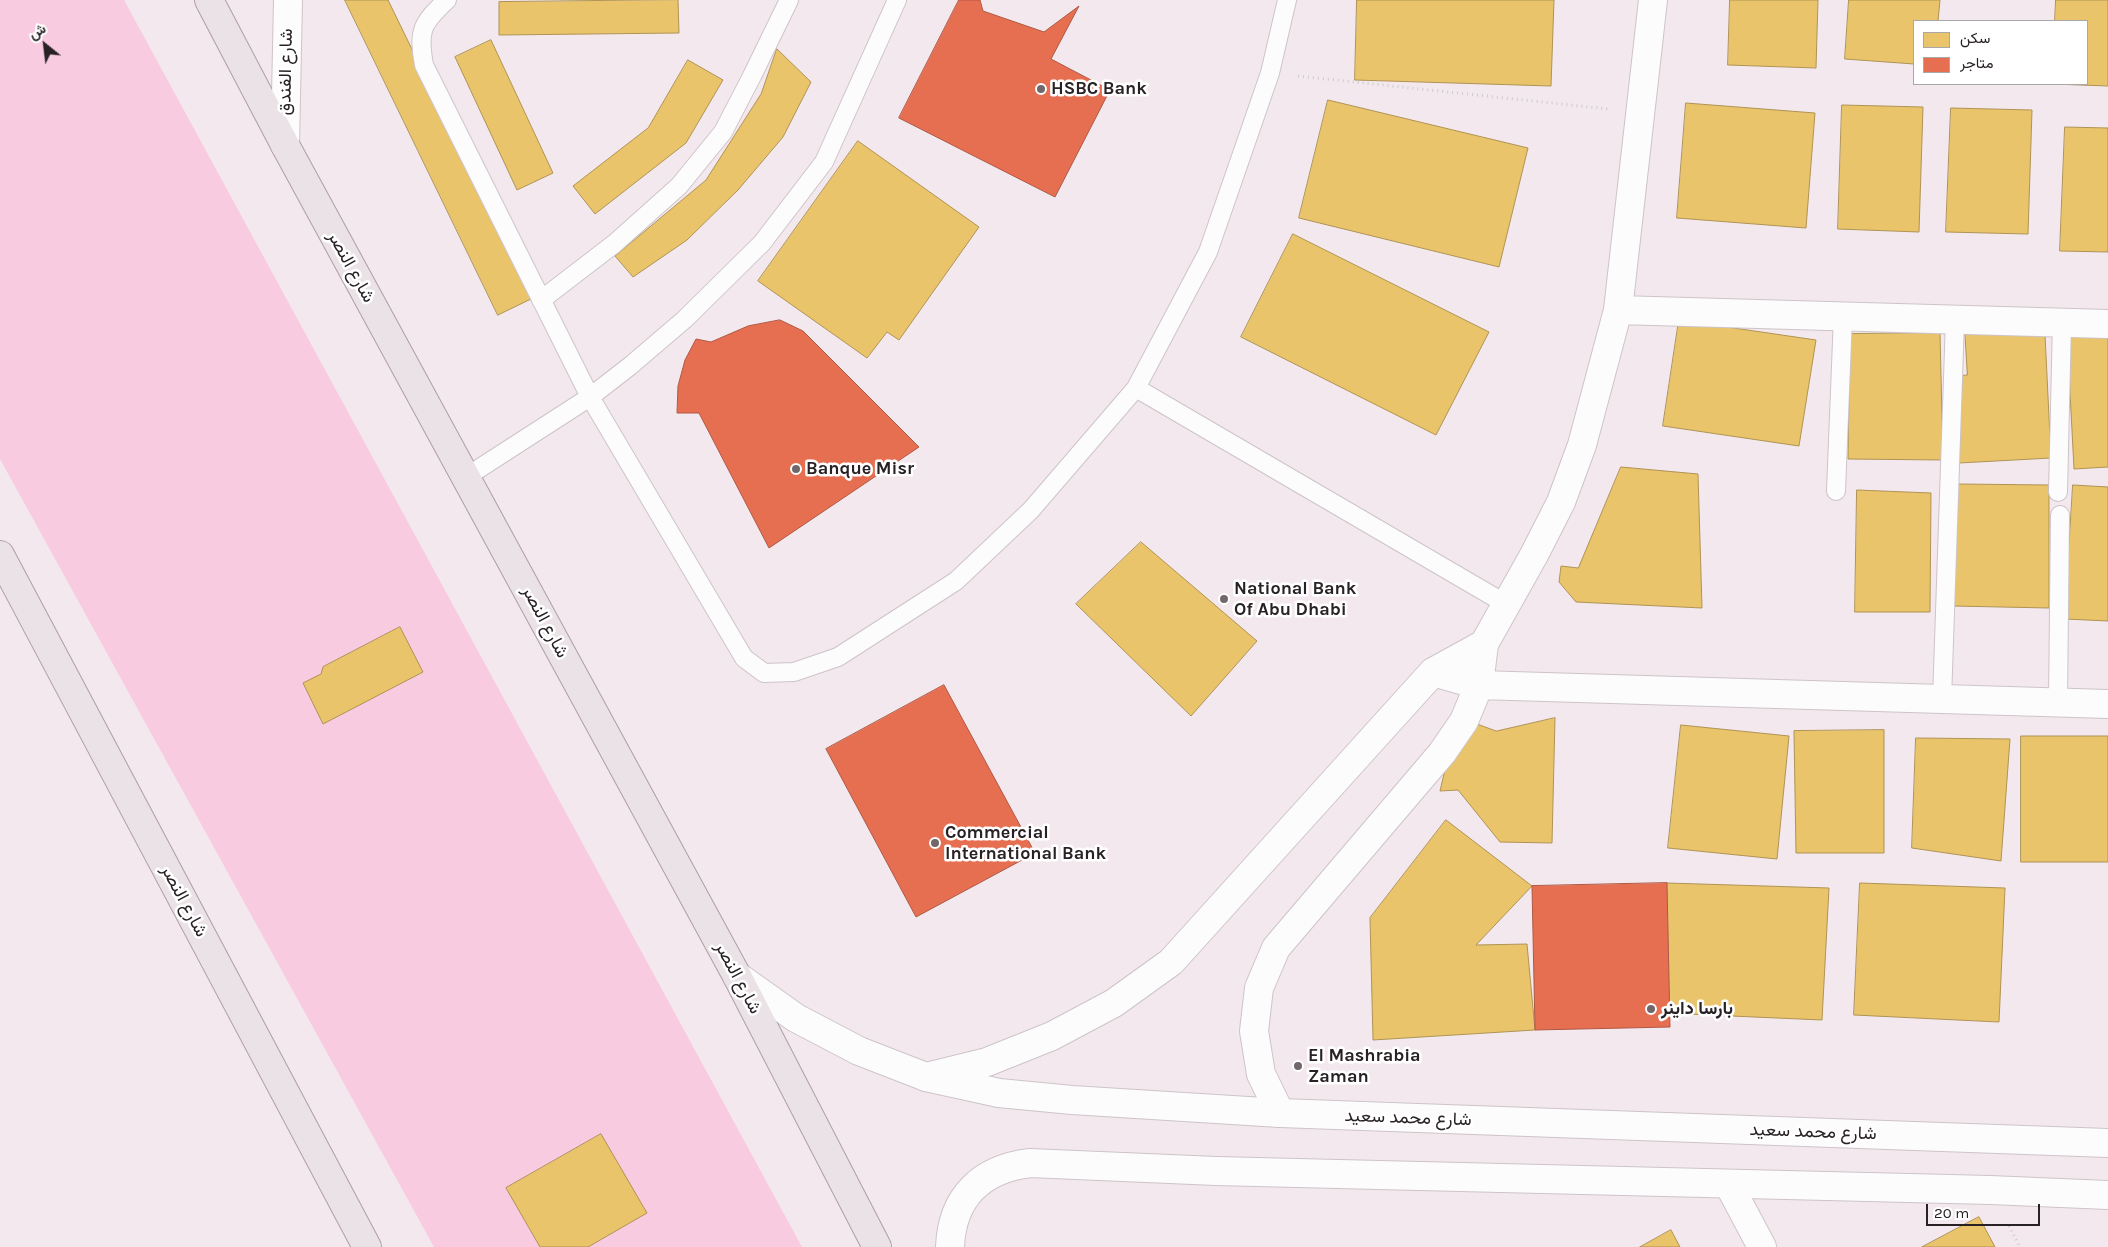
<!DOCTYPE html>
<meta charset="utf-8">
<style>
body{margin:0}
#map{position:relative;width:2108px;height:1247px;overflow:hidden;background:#f3e8ed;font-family:Karla,Vazirmatn,sans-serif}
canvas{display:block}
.legend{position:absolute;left:1913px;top:20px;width:175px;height:65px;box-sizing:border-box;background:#fff;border:1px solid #a9a7a8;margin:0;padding:6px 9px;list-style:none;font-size:15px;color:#292225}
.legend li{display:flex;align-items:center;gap:10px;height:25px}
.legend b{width:25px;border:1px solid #a9a7a8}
.north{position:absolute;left:20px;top:20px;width:50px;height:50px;-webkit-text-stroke:4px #fff;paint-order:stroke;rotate:331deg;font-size:14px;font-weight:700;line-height:20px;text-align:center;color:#292225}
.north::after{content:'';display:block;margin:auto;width:18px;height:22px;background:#292225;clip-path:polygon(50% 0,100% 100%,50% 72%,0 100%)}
.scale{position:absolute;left:1926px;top:1204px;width:114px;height:22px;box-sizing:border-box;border:2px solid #292225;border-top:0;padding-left:6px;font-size:15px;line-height:18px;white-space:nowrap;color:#292225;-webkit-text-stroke:4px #fff;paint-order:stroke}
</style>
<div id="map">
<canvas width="2108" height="1247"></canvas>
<ul class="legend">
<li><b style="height:14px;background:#e9c46a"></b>سكن</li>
<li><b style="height:14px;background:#e76f51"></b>متاجر</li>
</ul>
<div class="north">ش</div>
<div class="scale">20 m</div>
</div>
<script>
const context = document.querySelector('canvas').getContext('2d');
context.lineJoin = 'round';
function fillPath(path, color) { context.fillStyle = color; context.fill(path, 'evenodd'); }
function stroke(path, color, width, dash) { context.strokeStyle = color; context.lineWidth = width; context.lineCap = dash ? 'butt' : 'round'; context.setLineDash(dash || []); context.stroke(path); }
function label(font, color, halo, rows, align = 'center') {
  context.font = font + ' Karla,Vazirmatn,sans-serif'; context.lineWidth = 5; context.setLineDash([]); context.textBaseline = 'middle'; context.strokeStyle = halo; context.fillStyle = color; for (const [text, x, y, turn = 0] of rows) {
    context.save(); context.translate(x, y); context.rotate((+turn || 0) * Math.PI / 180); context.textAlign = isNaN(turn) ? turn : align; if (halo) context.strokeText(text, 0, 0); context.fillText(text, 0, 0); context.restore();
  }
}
const green = new Path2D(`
 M0,0H124L802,1247H434L0,459Z`);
const homes = new Path2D(`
 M345,0H388L533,298L498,315Z
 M678,0L679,33L499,35V2Z
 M1357,0H1554L1551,86L1355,80Z
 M1730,0H1818L1816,68L1728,65Z
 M1849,0H1940L1938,21H1914V64L1845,59Z
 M2056,0H2108V86L2053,84H2087V21H2055Z
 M491,40L553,173L517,190L455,57Z
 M777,49L811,82L783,137L738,190L687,240L633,277L615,256L706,180L761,94Z
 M688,60L723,80L686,143L595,214L573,186L648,128Z
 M1328,100L1528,148L1499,267L1299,218Z
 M1686,103L1815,113L1806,228L1677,218Z
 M1842,105L1923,107L1919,232L1838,229Z
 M1951,108L2032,110L2028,234L1946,232Z
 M2065,127L2108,128V252L2060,251Z
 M858,141L979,227L899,340L887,332L867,358L758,281Z
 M1293,234L1489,332L1436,435L1241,337Z
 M1679,320L1816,340L1799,446L1663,426Z
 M1965,329L2045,335L2051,458L1959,463L1956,376L1967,375Z
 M2108,331V467L2074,469L2067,334Z
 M1940,333L1943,460L1848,459L1850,334Z
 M1621,467L1698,474L1702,608L1576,602L1559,582L1561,566L1578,568Z
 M1958,484L2049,485V608L1953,606Z
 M2073,485L2108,487V621L2065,619Z
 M1857,490L1931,493L1930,612H1855Z
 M1141,542L1257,641L1191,716L1076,604Z
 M400,627L423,672L323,724L303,683L321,674L323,667Z
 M1555,718L1552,843L1500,842L1458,790L1440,791L1447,761L1477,724L1496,731Z
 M1681,725L1789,736L1777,859L1668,848Z
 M1884,730V853H1796L1794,731Z
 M2021,736H2108V862H2021Z
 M1916,738L2010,739L2001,861L1912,848Z
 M1446,820L1532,886L1476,945L1527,944L1535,1030L1373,1040L1370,918Z
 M1667,883L1829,888L1822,1020L1663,1013Z
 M1860,883L2005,888L1999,1022L1854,1015Z
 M601,1134L647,1213L588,1247H540L506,1188Z
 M1979,1217L1995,1247H1922Z
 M1671,1230L1680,1247H1640Z`);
const shops = new Path2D(`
 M959,0H980L983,11L1044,32L1079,6L1051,59L1110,90L1055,197L899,118Z
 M780,320L803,331L919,447L769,548L699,413H677L678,386L685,360L696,339L711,342L748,326Z
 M944,685L1035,853L916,917L826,749Z
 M1667,883L1670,1027L1535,1030L1532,886Z`);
const path = new Path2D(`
 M1298,76L1608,109
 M2009,1226L2020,1247`);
const service = new Path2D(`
 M447,0C421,24 418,31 424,65L590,397L744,658L764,673L794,672L838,657L956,581L1031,510L1136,388L1208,252L1270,73L1287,0
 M541,300L614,244L679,186L723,132L752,76L789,0
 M1136,388L1506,604
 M466,477L590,397L630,366L685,319L762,243L824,162L897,0
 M1836,491L1843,316
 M2058,492L2062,322
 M1942,700L1955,320
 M2058,703L2060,515`);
const minor = new Path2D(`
 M1618,310L2108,324
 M1433,672L1479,685L2108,704
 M926,1077L987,1062L1052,1036L1114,1003L1171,962L1433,672L1484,644
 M1280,1113L1261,1074L1254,1031L1259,988L1276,948L1442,753L1464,721L1479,685L1484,644L1534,555L1561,502L1582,445L1618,310L1653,0
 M1729,1185L1762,1247`);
const tertiary = new Path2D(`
 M285,145L288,0
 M737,976L796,1018L859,1051L926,1077L999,1093L1072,1100L1280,1113L2108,1143
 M950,1247C952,1197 981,1169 1030,1163L1216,1171L1990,1190L2108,1195`);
const primary = new Path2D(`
 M209,0L285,145L737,976L877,1247
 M0,555L367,1247`);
const markers = [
 [1041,89,5,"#70676b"],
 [796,469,5,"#70676b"],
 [1224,599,5,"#70676b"],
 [935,843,5,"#70676b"],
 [1651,1009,5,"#70676b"],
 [1298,1066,5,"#70676b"]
];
const streetNames = [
 ["شارع الفندق",286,72,-89],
 ["شارع النصر",351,267,61],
 ["شارع النصر",545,622,62],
 ["شارع النصر",184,901,62],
 ["شارع النصر",738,978,62],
 ["شارع محمد سعيد",1408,1118,2],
 ["شارع محمد سعيد",1813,1132,2]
];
const poiNames = [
 ["HSBC Bank",1051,89],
 ["Banque Misr",806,469],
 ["National Bank",1234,589],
 ["Of Abu Dhabi",1234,610],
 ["Commercial",945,833],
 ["International Bank",945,854],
 ["بارسا داينر",1661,1009],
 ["El Mashrabia",1308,1056],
 ["Zaman",1308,1077]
];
fillPath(green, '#f8cbe0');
fillPath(homes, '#e9c46a');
stroke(homes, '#af9355', 1);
fillPath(shops, '#e76f51');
stroke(shops, '#ae5844', 1);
stroke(service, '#cdc4c8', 20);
stroke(minor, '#cdc4c8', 30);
stroke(tertiary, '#cdc4c8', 30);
stroke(primary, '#ae9ea6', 30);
stroke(path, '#cecacc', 3, [1, 4]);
stroke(service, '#fdfcfc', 18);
stroke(minor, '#fdfcfc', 28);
stroke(tertiary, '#fdfcfc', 28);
stroke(primary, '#eae2e6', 28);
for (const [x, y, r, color] of markers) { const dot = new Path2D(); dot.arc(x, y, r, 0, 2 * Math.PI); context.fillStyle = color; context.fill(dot); stroke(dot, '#fff', 2); }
label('18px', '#292225', '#fff', streetNames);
label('bold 18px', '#292225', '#fff', poiNames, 'left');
</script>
